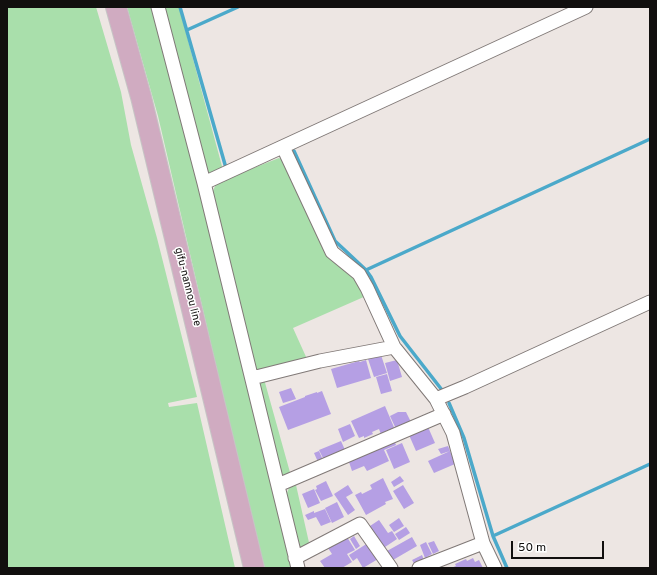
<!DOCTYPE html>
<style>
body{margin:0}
#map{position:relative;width:657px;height:575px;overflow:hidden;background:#ede6e3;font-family:Overpass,sans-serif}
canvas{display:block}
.frame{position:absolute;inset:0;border:8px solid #110f0e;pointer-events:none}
.scale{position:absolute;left:511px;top:541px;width:93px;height:18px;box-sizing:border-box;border:2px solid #110f0e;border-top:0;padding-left:5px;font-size:12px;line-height:14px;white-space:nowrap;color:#110f0e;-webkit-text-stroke:3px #fff;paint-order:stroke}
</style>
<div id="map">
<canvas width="657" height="575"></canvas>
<div class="frame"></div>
<div class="scale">50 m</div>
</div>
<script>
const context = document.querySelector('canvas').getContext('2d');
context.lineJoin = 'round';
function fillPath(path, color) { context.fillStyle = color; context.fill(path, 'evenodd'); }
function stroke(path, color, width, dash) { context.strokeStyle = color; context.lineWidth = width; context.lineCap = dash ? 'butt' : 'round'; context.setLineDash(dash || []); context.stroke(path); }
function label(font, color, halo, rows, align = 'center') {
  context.font = font + ' Overpass,sans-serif'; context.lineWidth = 3; context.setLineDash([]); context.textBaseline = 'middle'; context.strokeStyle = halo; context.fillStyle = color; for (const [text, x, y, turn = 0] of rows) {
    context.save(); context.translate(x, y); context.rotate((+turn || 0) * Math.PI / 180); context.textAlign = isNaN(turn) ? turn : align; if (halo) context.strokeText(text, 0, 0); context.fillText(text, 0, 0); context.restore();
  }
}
const green = new Path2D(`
 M7,7H96L121,92L131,145L157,238L197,397L168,403L169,407L197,403L235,568H7Z
 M127,7H153L199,183L292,568H263L158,116Z
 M164,7H179L223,170L211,176L207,174Z
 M279,158L286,162L326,256L358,282L366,296L293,328L307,359L261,372L255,370L212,193L216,184L238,174Z
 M264,379L291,476L281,475L259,385L262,381Z
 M296,485L310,547L304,550L298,548L286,495L289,488Z`);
const stream = new Path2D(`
 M180,7L226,168
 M187,30L238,7
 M294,151L335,241L366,270L371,277L400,336L442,390
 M366,270L650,139
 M449,403L464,438L493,536L507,568
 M493,536L650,464`);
const building = new Path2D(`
 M381,355L387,373L374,377L368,359Z
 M366,360L371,378L337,388L331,369L359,361L360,362Z
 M397,360L402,377L390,381L385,363Z
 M387,374L392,391L381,394L376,377Z
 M291,388L296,399L283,403L279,392Z
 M322,391L331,414L288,430L279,407L305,397V396L317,392V393Z
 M385,406L396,432L382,437L379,429L372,432L373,434L364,438V436L359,438L351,421Z
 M398,412H406L411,422L396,429L390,416Z
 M350,424L355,436L343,442L338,429Z
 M428,427L435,443L416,451L409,435Z
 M393,438L396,445L384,450L389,461L367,471L364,466L352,471L348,459Z
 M341,441L345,450L324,460L319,450Z
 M402,443L410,462L394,469L386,450Z
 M448,446L450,451L441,454L438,449Z
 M319,451L323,460L318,462L314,453Z
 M450,451L455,464L434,473L428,461Z
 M400,476L404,481L394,487L391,482Z
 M383,478L393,499L385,502L386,504L366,515L355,495L361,492L362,494L372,489L370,485Z
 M326,481L333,496L321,501L315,490L317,489L316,486Z
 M348,485L353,493L346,497L355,510L348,515L334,494Z
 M403,485L414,503L404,509L393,491Z
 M314,489L320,503L308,508L302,494Z
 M337,502L344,517L332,523L325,508Z
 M325,509L331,522L321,526L316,517L308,520L305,515L314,511V513Z
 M399,518L404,526L394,532L389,525Z
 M379,520L388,533L392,531L397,539L382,549L367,528Z
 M406,527L410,533L399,540L395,534Z
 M354,536L360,546L356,549L350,539Z
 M347,537L355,550L347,554L352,562L342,568H325L320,561L332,554L328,548Z
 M412,537L417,546L393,560L387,551Z
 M434,541L439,551L433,554L428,543Z
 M426,542L432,554L425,558L420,545Z
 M368,543L378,559L363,568L357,558L353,561L349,555Z
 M422,555L424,560L415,565L412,560Z
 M473,558L475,562L479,560L483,568H451L456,566L455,564L466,559L467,561Z`);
const street = new Path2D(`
 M158,7L204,183L298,568
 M283,147L332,252L359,274L367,288L394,347L436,399
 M204,183L586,7
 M252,378L320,361L394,347
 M278,485L444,414
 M295,558L360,524L391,568
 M419,568L483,543
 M495,568L483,543L453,433L436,399L465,387L650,302`);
const primary = new Path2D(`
 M116,7L141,97L254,568`);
const streetNames = [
 ["gifu-nannou line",187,287,76]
];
fillPath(green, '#a9dfab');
stroke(stream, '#4ba9ca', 3.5);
fillPath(building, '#b59fe4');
stroke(street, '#807977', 15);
stroke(primary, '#c6c5c5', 22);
stroke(street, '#fff', 13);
stroke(primary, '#d0abc1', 20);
label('11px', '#110f0e', '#fff', streetNames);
</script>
